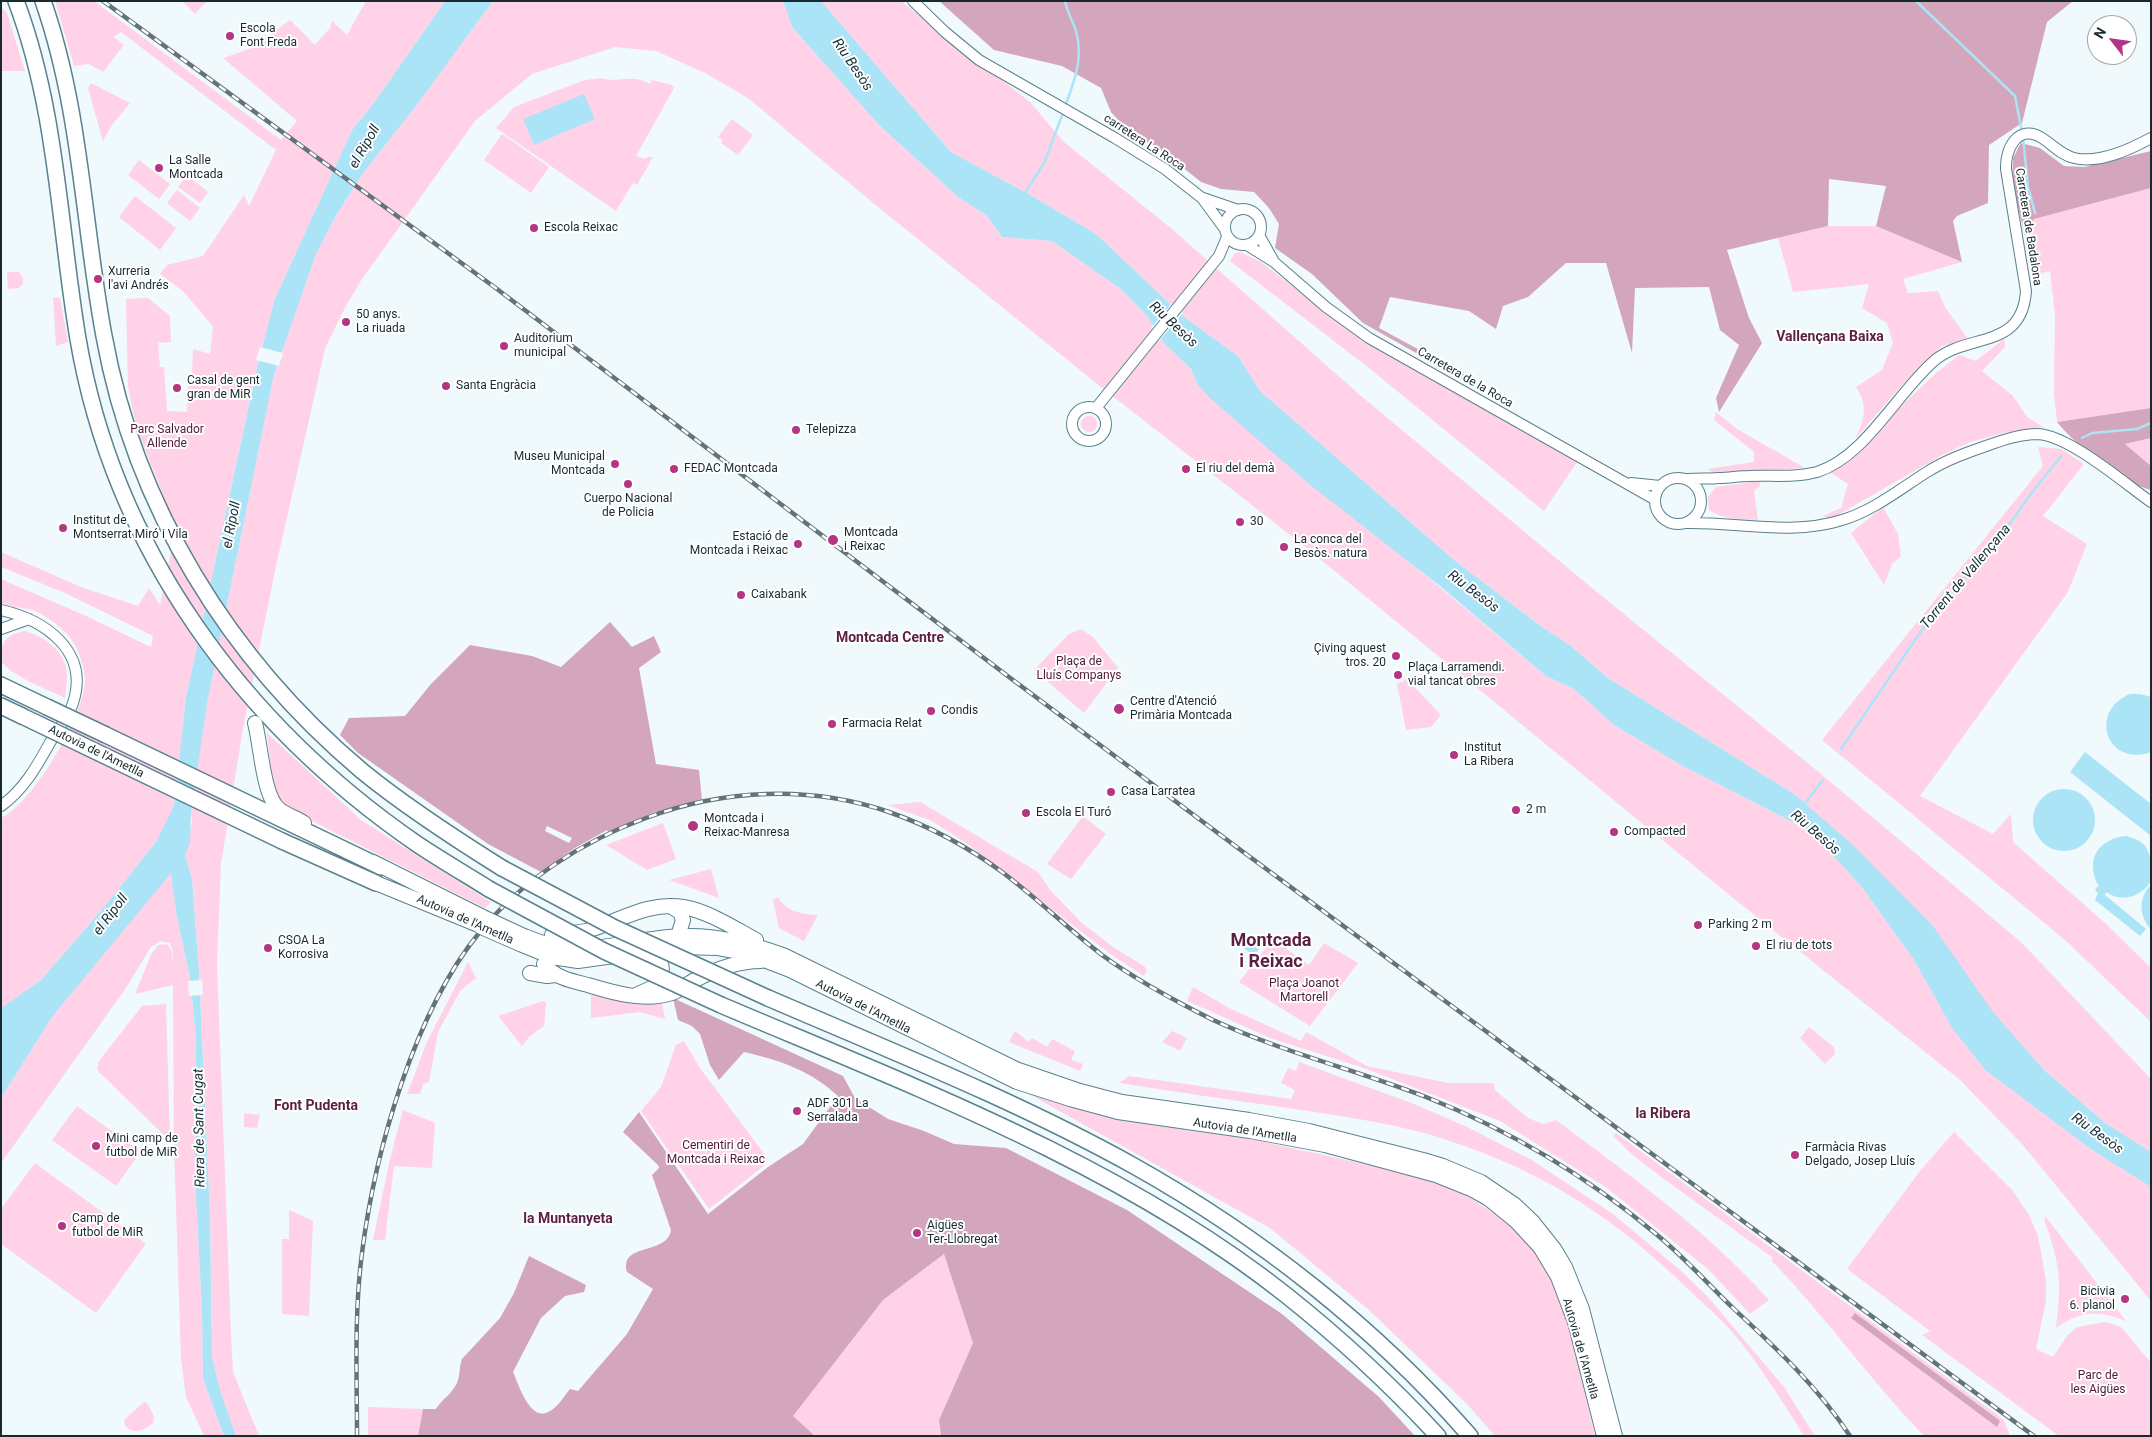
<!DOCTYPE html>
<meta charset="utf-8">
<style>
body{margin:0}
#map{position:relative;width:2152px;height:1437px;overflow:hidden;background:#f0f9fc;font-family:Roboto,sans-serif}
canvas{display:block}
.frame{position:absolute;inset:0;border:2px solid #192a2f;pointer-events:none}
.north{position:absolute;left:2087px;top:15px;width:50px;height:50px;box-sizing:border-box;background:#fff;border:1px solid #a3aaac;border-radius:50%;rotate:300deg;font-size:14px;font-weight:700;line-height:20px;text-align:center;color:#192a2f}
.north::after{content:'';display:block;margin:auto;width:18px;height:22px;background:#b33584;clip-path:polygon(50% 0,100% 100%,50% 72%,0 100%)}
</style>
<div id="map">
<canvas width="2152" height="1437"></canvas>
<div class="frame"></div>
<div class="north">N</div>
</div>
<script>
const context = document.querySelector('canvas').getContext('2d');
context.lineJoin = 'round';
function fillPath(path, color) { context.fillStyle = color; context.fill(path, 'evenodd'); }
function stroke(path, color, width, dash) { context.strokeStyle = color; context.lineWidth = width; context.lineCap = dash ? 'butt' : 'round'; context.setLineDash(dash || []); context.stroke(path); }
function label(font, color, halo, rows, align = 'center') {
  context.font = font + ' Roboto,sans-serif'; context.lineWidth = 4; context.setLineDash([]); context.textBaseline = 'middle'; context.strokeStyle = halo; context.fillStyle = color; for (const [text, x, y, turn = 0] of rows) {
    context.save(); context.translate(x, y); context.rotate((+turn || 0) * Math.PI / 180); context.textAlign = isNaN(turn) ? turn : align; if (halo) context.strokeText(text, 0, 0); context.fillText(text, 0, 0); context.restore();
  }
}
const green = new Path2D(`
 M55,1H94L281,140L297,121L223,58L253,48L290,20L315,45L330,28L332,21L347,35L366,1H445L374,103L352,130L274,301L257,368L186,698L174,806L156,842L100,912L41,980L1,1008V818C33,803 83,717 85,682C85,668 79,650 71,639C63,628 47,616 35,611C24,607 12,608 1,603V579L86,616L151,647L153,636L65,593L1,567V552L81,587L138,606L149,588L160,605L176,528L136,426L128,387L126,299L148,298L170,316L171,342L158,343L160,367H164L167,411L187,412L189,379L192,378L193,349L210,354L213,327L184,292L160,274L167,265L203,256L244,195L249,206L276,150L121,32L114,37L124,45L103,72L89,64L74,66Z
 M182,1H207L195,14Z
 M493,1H783L792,27L879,125L958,197L987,216L1002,237L1052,241L1122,290L1148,317L1162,341L1191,369L1197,384L1546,676L1574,689L1614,725L1681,765L1810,831L1861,886L1914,960L1952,1028L1985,1070L2095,1152L2151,1187V1301L2021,1143L1960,1080L1727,893L1303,545L1096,383L872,202L748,98L705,73L656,51L615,47L532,74L475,121L360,282L341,315L325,349L276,566L243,729L221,863L217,964L231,1334L233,1372L259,1436H236L220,1390L212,1356L210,1217L199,972L192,879L185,855L192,822L191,812L197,761L208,698L274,375L316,254L338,212L364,172L419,102Z
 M821,1H901L1030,102L1064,142L1172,229L1360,395L1598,593L1815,769L2021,942L2151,1079V1152L2104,1122L2045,1071L1794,794L1608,678L1571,646L1542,627L1454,560L1260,391L1238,356L1183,316L1096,234L1032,196L951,152Z
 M1,7L7,13L25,71H1Z
 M602,78C617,84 631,73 650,84L652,80L672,85L674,88L636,156L644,159L648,157H653L637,185L633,183L616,211L496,128L514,107L585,80Z
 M91,83L130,103L112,125L103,141L88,88Z
 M732,119L753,135L738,155L721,143L723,140L718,137Z
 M502,134L549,167L531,193L484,160Z
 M139,160L170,184L159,199L128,175Z
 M187,175L208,192L200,203L178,187Z
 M2151,188V408L2057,422L2054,393L2055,314L2050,271L2031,277L2025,236L2034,219Z
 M177,190L200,208L190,221L167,203Z
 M135,196L176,228L160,250L119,217Z
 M1828,226H1876L1962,262L1903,279L1908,293L1938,291L1945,307L1968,339L1942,346L1901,386L1855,439C1864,420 1869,407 1856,387L1882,370L1893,343L1887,323L1862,308L1869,284L1793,292L1778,238Z
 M1240,252L1261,262L1366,343L1577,462L1544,511L1369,368L1230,261L1235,253Z
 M7,272H19L23,278V284L19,288L8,289Z
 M60,297L68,342L56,346L53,298Z
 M2004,339L2005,347L1982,371L2013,396L2027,417L2043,427L2004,433L1970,442L1942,455L1831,519L1823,516L1841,508L1848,484L1831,473L1861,449L1896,411L1935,374L1959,355L1976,361Z
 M1716,412L1737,429L1805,468L1714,473L1707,469L1754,462V452L1714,420Z
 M1081 424a8 8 0 1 1 16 0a8 8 0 1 1-16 0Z
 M2151,438V466L2125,444Z
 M2038,447L2061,449L2084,464L2043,516L2087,544L2068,592L1920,796L1993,834L2011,814L2013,842L2105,923L2151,968V1022L2065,940L1822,740L2043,466Z
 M1760,481V486L1754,491L1758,520C1741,519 1724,520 1709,510L1708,497L1716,487Z
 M1883,507L1898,534L1901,556L1892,564L1884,585L1851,533Z
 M1081,629L1093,637L1118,668L1084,713L1034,670L1069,634Z
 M25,631C46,637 65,651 67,674C67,682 66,690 65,698C51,691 6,674 1,660C0,656 1,649 3,645C7,635 15,633 25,631Z
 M1407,679L1441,715L1431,727L1406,730L1397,684Z
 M267,733L361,820L491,902L485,908L278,804L272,781Z
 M920,802L1038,872L1051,891L1082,923L1113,947L1144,966L1147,970L1144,976L1109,953L966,843L932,821L888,805Z
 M1083,816L1106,834L1071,879L1047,864Z
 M663,823L676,859L647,870L606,845Z
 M711,869L719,898L669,880Z
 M171,872L176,912L190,978L196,1037L195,1178L202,1311L203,1379L224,1436H204L186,1397L181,1359L174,1146L173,985L135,994L151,955L158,945L167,944L172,951L173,965V951L170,943L160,941L151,947L126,988L1,1163V1098L52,1017Z
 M778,897C786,912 802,914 818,915L804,941L779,928L773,900Z
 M1273,939L1309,965L1324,943L1358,963L1310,1026L1239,982Z
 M468,962L476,978L460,991L438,1032L429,1082L423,1084L420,1094H407L427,1042Z
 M1193,987L1229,1008L1301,1041L1306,1032L1367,1066L1448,1083H1494L1495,1090L1528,1118L1543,1124L1556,1120C1632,1177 1704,1228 1769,1300L1750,1314L1709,1270L1607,1188L1500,1121L1364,1068L1273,1039L1187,1001Z
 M591,995L662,1003L665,1019L640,1012L591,1018Z
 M543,1001L546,1002V1005L544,1026L529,1037L522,1046L498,1016Z
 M166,1004L170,1141L97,1070L99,1061L142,1006Z
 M1809,1027L1834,1047L1835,1054L1825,1064L1800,1038Z
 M1015,1031L1029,1042L1032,1038L1047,1047L1052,1039L1075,1051L1071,1060L1083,1064L1080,1071L1009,1042Z
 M1172,1031L1187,1038L1180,1051L1162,1042Z
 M684,1041L700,1068L768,1159L765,1165L709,1209L641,1111L661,1087L676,1045Z
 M1299,1062L1414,1104L1465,1126L1530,1159L1613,1214L1679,1269L1708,1297L1784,1387L1815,1436H1804C1785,1405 1765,1374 1743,1345C1728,1325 1707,1307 1689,1290C1615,1218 1545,1172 1447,1140C1396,1123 1341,1116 1288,1108C1232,1100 1176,1092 1119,1083L1129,1076L1291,1099L1295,1090L1281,1083L1288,1068L1296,1071Z
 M1027,1093L1179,1129L1255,1140L1387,1169L1431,1181L1467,1196L1507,1222L1535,1252L1559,1287L1595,1436H1495L1467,1404L1369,1310L1270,1228Z
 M77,1106L141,1152L116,1186L52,1140Z
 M403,1110L435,1123L432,1168L394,1166L385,1240H373L390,1159Z
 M244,1113L260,1115L257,1128L244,1127Z
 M1954,1132L2013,1191L2029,1215L2038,1236L2046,1280V1301L2036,1349L2053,1357L2067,1336L2077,1327L2105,1322L2121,1327L2151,1363V1436H2059L1922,1335L1930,1331L1847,1269L1920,1171Z
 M1616,1133L2004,1420L2010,1436H1924C1870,1380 1825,1316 1771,1260L1773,1258L1660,1176L1635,1157L1613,1136Z
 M35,1163L146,1244L96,1313L1,1244V1209Z
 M289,1210L313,1221L309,1316L282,1314V1239H289Z
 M2046,1217L2126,1321C2098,1310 2081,1310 2056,1328C2062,1281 2060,1264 2044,1219Z
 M944,1254L973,1343L939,1420L941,1436H815L792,1416L883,1300Z
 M144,1402L147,1403L154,1416L153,1423C144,1431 134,1435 125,1426L124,1420Z
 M368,1407L423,1409L418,1436H368Z`);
const forest = new Path2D(`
 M939,1H2073L2047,22L2022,123L1989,145L1988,203L1957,216L1953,221L1962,262L1876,226L1886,186L1829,179L1828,226L1727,250L1749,318L1762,343L1719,412L1716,398L1739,345L1720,330L1709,287L1635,288L1632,353L1606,263H1566L1528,297L1503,306L1496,329L1469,311L1390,297L1379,328L1464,374L1462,379L1363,323L1312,274L1275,248L1279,224L1269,208L1254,192L1221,189L1201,182L1156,146L1133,137L1111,112L1101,88L1062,66L994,50Z
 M2021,143L2040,148L2064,166L2085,167L2151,151V188L2034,219L2025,236L2012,182L2013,158Z
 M2151,408V438L2125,444L2151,466V490C2125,484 2074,444 2057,422Z
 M610,622L632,647L654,636L661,652L639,668L656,764L699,770L702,800L655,812L608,832L607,830L575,848L541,872L488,844L358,753L340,735L349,718L405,716L431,684L470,645L532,656L561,667ZM547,826L572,838L569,843L545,831Z
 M673,998L843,1076L855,1098L888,1119L924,1131L954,1144L1006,1148L1127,1210L1282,1314L1379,1397L1415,1436H941L939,1420L973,1343L944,1254L883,1300L793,1416L815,1436H418L423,1409H436C442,1399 452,1394 457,1383C460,1376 459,1367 462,1359L500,1318L514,1293L529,1256L586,1285L584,1292L565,1296L541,1318L513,1372C518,1383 530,1422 548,1412C558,1408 563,1397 570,1389L578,1391L627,1334L653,1289L627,1272C619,1242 667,1256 671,1230L652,1175L659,1168L658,1165L623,1132L639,1112L708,1214L768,1167L803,1144L838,1096C811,1071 780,1060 744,1052L719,1080L710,1065L700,1034L692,1026L678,1020Z
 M1855,1313L2000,1421L1997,1427L1851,1318Z`);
const water = new Path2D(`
 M445,1H493L419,102L364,172L338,212L316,254L274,375L208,698L191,812L190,843L185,855L192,879L199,972L210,1217L212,1356L220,1390L236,1436H224L203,1379L202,1311L195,1178L196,1037L190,978L176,912L171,873L52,1017L1,1098V1008L41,980L100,912L156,842L174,806L186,698L257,368L274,301L352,130L374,103Z
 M783,1H821L951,152L1032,196L1096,234L1183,316L1238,356L1260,391L1454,560L1542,627L1571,646L1608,678L1794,794L1852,844L1933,926L1993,1012L2045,1071L2104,1122L2151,1152V1187L2095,1152L1985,1070L1952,1028L1914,960L1861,886L1810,831L1681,765L1614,725L1574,689L1546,676L1440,586L1309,484L1210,398L1197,384L1191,369L1162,341L1148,317L1122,290L1052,241L1002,237L987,216L958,197L879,125L792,27Z
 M584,94L595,119L534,145L523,119Z
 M2130,694H2140L2151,697V752C2108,768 2087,712 2130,694Z
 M2085,752L2151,804V836L2070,772Z
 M2033 820a31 31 0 1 1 62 0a31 31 0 1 1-62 0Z
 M2126,836C2152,842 2151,856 2151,881C2141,897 2122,903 2106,892L2105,895L2146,929L2140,936L2095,900L2098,893L2095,890L2098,886L2100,888C2084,863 2096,839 2126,836Z
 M2151,885V929C2139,917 2138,897 2151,885Z
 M1244,936L1259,950L1253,956L1238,943Z`);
const pier = new Path2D(`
 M1172,303L1183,313L1159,341L1151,328Z
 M260,347L283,353L279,366L256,360Z
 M202,980L203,995L189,996L188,981Z`);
const stream = new Path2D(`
 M1916,1L2015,96L2022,132
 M1065,107C1074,81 1084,59 1076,31C1073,21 1067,12 1065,1
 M2023,137L2028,187L2035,213
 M1025,193L1044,163L1063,113
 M2082,438L2092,433L2137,429L2151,423
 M1841,749L1934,612L2001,536L2033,491L2061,456
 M1803,806L1823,780`);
const tertiary = new Path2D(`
 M913,1L945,32L979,60L1115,138L1165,169L1202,198L1224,228
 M1203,198L1238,210
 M1225 227a18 18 0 1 1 36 0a18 18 0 1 1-36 0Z
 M1259,235L1273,260
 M1247,245L1274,262L1326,307L1369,338L1654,499
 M1072 424a17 17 0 1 1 34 0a17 17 0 1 1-34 0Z
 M1096,408L1219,256L1227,237
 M1655 501a23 23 0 1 1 46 0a23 23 0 1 1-46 0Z
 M1688,479C1699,478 1708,479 1719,478C1729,478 1739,476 1749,476C1771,475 1795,478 1817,472C1865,457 1897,393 1934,361C1967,332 2022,351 2026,291L2006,169C2005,149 2018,123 2042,138C2053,145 2061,155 2074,158C2099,164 2129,150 2151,138
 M1631,483L1660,486
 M1687,523C1737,522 1792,536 1842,520C1873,511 1900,489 1927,472C1946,460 1966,453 1986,446C2003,440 2020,434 2038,434C2070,436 2124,483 2151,502
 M1,610C45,620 90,651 73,703C69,716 59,728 52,739C38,764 25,789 1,806
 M1,629L29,619`);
const trunk = new Path2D(`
 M255,723C261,745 263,798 280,810C287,815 296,818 304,823
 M373,862L483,917
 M376,883L481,926
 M670,906L680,912L683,920L678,936
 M552,935C563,934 575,933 586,931C618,922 648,901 683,907C708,911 734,928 756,940
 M524,936C587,963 625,937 686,936C719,935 752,944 783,955L1016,1069L1080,1091L1122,1102L1249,1120L1309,1131L1423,1160L1443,1166L1481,1182L1515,1205L1532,1221L1555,1250L1565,1267L1582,1309L1615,1436
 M520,944L552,957L578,961L678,947L718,948L746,953L790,970L1017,1082L1070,1099L1118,1112L1250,1131L1325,1145L1436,1175L1471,1189L1489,1199L1516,1221L1540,1247L1558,1277L1575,1322L1604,1436
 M544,964C555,978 572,981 588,985C614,993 645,1002 672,993C680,990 687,984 695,980C716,969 737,961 761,961
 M530,973L547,976L556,975
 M638,994L654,987C666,972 665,958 645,953`);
const motorway = new Path2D(`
 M16,1C57,109 59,226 78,339C114,550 243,724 417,844C441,860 465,874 489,889
 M43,1C81,109 83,224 104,336C135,507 229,659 362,771C406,807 454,838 502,868
 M1,685L47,707
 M1,706L22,716
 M106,735L381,867
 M282,841L376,883
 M768,998C891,1051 1017,1101 1134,1166C1259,1236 1376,1328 1470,1436
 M721,1005C912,1086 1122,1165 1286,1295C1340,1338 1391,1385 1438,1436`);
const rail = new Path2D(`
 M103,1L497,289L1009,677L1246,854L2034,1436
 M357,1436C357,1375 354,1313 362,1253C375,1151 414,1013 479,933C522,880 583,841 646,818C723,789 810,785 889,812C929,826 968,847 1002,872C1037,898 1068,929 1102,955C1136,980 1175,1001 1213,1020C1282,1052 1356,1070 1426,1097C1509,1130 1588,1177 1656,1234C1684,1257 1708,1284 1734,1309C1776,1348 1818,1387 1850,1436`);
const trunkBridge = new Path2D(`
 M483,917L524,936
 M481,927L520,944`);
const motorwayBridge = new Path2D(`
 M47,707L106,735
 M22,716L282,841
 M502,868L615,928L768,998
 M489,889L604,951L721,1005`);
const markers = [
 [230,36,5,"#b33584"],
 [159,168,5,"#b33584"],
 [534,228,5,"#b33584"],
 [98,279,5,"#b33584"],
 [346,322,5,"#b33584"],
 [504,346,5,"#b33584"],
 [446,386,5,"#b33584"],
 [177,388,5,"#b33584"],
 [796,430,5,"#b33584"],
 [615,464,5,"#b33584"],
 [674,469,5,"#b33584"],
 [1186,469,5,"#b33584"],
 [628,484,5,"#b33584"],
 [1240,522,5,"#b33584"],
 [63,528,5,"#b33584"],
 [833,540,6,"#b33584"],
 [798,544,5,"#b33584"],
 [1284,547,5,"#b33584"],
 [741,595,5,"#b33584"],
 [1396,656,5,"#b33584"],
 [1398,675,5,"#b33584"],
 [1119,709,6,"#b33584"],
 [931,711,5,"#b33584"],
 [832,724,5,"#b33584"],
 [1454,755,5,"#b33584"],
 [1111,792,5,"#b33584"],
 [1516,810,5,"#b33584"],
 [1026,813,5,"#b33584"],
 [693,826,6,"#b33584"],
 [1614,832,5,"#b33584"],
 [1698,925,5,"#b33584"],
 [1756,946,5,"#b33584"],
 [268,948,5,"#b33584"],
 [797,1111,5,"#b33584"],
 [96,1146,5,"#b33584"],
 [1795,1155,5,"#b33584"],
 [62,1226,5,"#b33584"],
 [917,1233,5,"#b33584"],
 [2125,1299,5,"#b33584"]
];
const poiNames = [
 ["Escola",240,29],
 ["Font Freda",240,43],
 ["La Salle",169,161],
 ["Montcada",169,175],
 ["Escola Reixac",544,228],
 ["Xurreria",108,272],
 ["l'avi Andrés",108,286],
 ["50 anys.",356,315],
 ["La riuada",356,329],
 ["Auditorium",514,339],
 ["municipal",514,353],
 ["Casal de gent",187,381],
 ["gran de MiR",187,395],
 ["Santa Engràcia",456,386],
 ["Telepizza",806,430],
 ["Museu Municipal",605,457,"right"],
 ["Montcada",605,471,"right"],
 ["FEDAC Montcada",684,469],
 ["El riu del demà",1196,469],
 ["Cuerpo Nacional",628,499,"center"],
 ["de Policia",628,513,"center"],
 ["Institut de",73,521],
 ["Montserrat Miró i Vila",73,535],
 ["30",1250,522],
 ["Montcada",844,533],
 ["i Reixac",844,547],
 ["Estació de",788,537,"right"],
 ["Montcada i Reixac",788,551,"right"],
 ["La conca del",1294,540],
 ["Besòs. natura",1294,554],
 ["Caixabank",751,595],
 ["Çiving aquest",1386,649,"right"],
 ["tros. 20",1386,663,"right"],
 ["Plaça Larramendi.",1408,668],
 ["vial tancat obres",1408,682],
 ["Centre d'Atenció",1130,702],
 ["Primària Montcada",1130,716],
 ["Condis",941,711],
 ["Farmacia Relat",842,724],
 ["Institut",1464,748],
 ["La Ribera",1464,762],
 ["Casa Larratea",1121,792],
 ["2 m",1526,810],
 ["Escola El Turó",1036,813],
 ["Montcada i",704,819],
 ["Reixac-Manresa",704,833],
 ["Compacted",1624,832],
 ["Parking 2 m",1708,925],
 ["CSOA La",278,941],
 ["Korrosiva",278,955],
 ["El riu de tots",1766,946],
 ["ADF 301 La",807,1104],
 ["Serralada",807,1118],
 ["Mini camp de",106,1139],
 ["futbol de MiR",106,1153],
 ["Farmàcia Rivas",1805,1148],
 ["Delgado, Josep Lluís",1805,1162],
 ["Camp de",72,1219],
 ["futbol de MiR",72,1233],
 ["Aigües",927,1226],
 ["Ter-Llobregat",927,1240],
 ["Bicivia",2115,1292,"right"],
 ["6. planol",2115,1306,"right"]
];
const streetNames = [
 ["carretera La Roca",1144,143,33],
 ["Carretera de Badalona",2028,227,81],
 ["Carretera de la Roca",1465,378,30],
 ["Autovia de l'Ametlla",96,752,26],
 ["Autovia de l'Ametlla",465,920,24],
 ["Autovia de l'Ametlla",863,1007,27],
 ["Autovia de l'Ametlla",1245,1131,9],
 ["Autovia de l'Ametlla",1580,1349,74]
];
const parkNames = [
 ["Parc Salvador",167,430],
 ["Allende",167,444],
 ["Plaça de",1079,662],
 ["Lluís Companys",1079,676],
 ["Plaça Joanot",1304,984],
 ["Martorell",1304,998],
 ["Cementiri de",716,1146],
 ["Montcada i Reixac",716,1160],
 ["Parc de",2098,1376],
 ["les Aigües",2098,1390]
];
const waterNames = [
 ["Riu Besòs",852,65,56],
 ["el Ripoll",365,147,-60],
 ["Riu Besòs",1173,325,43],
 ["el Ripoll",232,525,-79],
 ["Torrent de Vallençana",1966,577,-50],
 ["Riu Besòs",1473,592,37],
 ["Riu Besòs",1815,833,41],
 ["el Ripoll",111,915,-53],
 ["Riera de Sant Cugat",200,1128,-91],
 ["Riu Besòs",2097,1134,36]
];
const neighbourhoodNames = [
 ["Vallençana Baixa",1830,337],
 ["Montcada Centre",890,638],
 ["Font Pudenta",316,1106],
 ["la Ribera",1663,1114],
 ["la Muntanyeta",568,1219]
];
const districtNames = [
 ["Montcada",1271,941],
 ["i Reixac",1271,962]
];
fillPath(green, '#ffd2e8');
fillPath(forest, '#d4a6bd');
fillPath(water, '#abe4f6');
fillPath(pier, '#f0f9fc');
stroke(stream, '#abe4f6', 2.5);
stroke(tertiary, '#59818e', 12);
stroke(trunk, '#59818e', 16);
stroke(motorway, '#59818e', 18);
stroke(tertiary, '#fff', 10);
stroke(trunk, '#fff', 14);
stroke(motorway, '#fff', 15);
stroke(rail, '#647377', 4.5);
stroke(rail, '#fff', 2.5, [8]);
stroke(trunkBridge, '#59818e', 16, []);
stroke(motorwayBridge, '#59818e', 18, []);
stroke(trunkBridge, '#fff', 14);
stroke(motorwayBridge, '#fff', 15);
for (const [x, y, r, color] of markers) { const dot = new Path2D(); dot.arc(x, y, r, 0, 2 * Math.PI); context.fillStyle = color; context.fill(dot); stroke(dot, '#fff', 2); }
label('12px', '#192a2f', '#fff', poiNames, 'left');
label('12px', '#192a2f', '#fff', streetNames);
label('12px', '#50183a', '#fff', parkNames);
label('italic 14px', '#122f37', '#fff', waterNames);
label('bold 14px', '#5c1f44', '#fff', neighbourhoodNames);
label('bold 18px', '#5c1f44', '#fff', districtNames);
</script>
